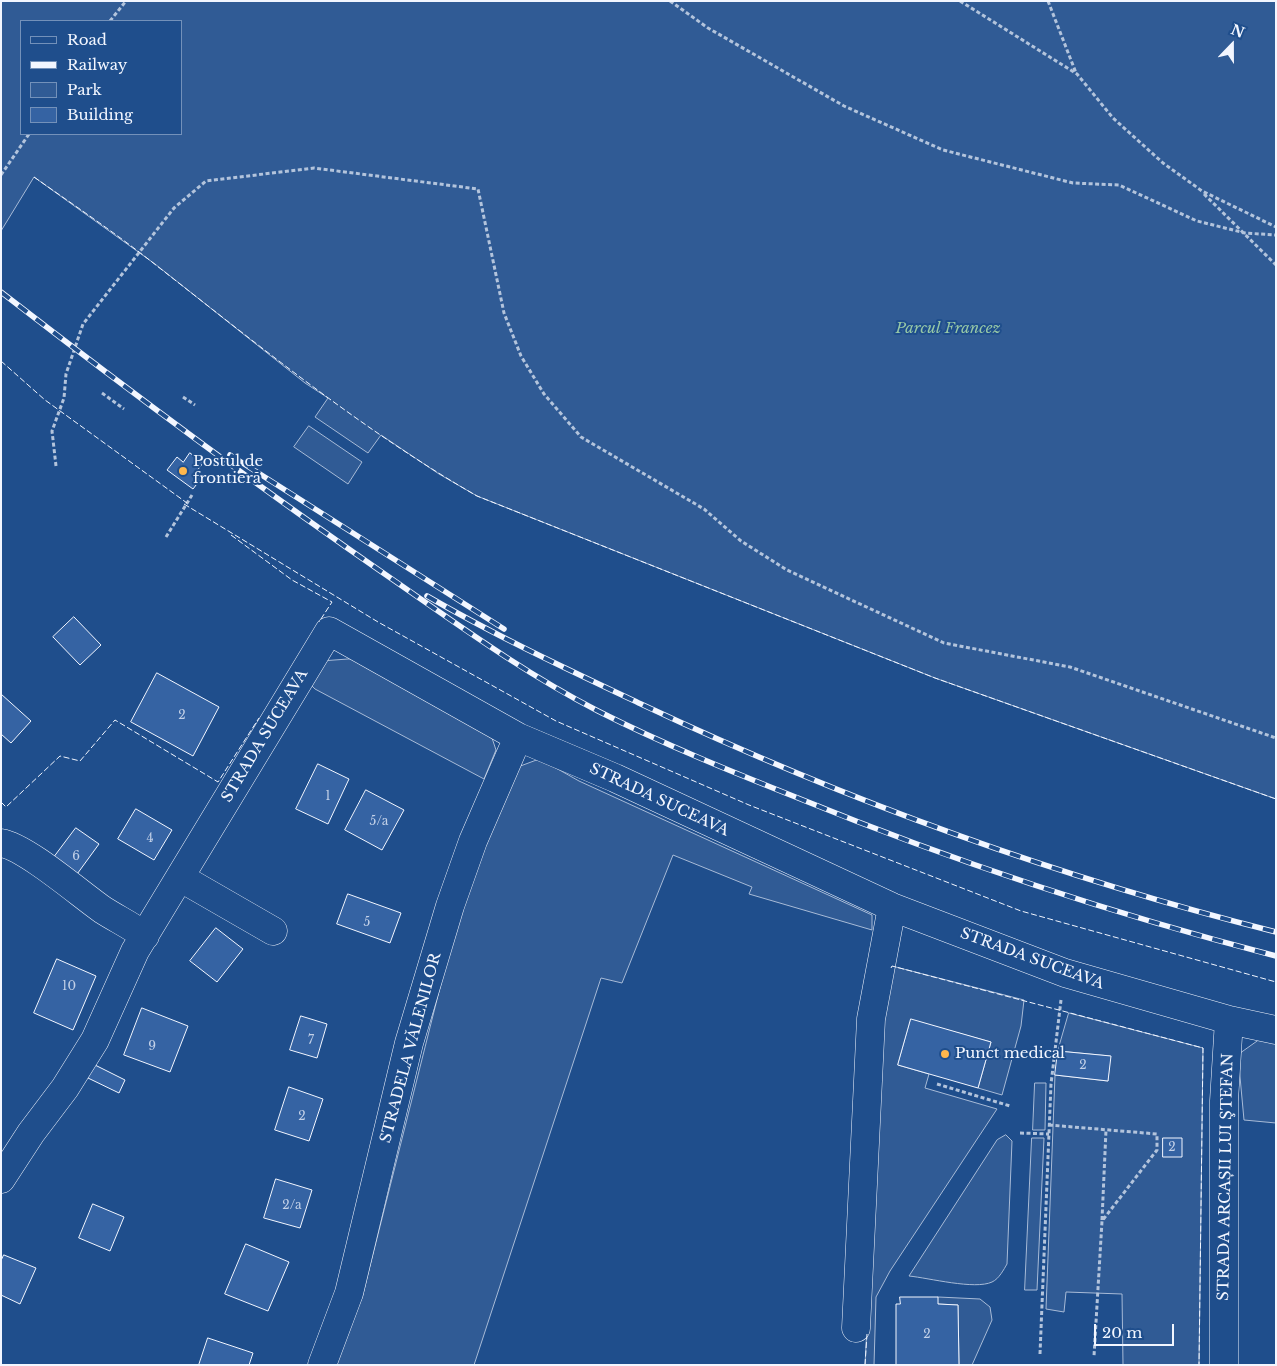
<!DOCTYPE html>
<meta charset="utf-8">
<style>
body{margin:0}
#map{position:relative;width:1277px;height:1366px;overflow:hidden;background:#1f4e8c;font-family:"Libre Baskerville",serif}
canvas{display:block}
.frame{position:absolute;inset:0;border:2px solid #f2f6ff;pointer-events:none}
.legend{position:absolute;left:20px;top:20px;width:162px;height:115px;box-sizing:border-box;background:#1f4e8c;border:1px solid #7391ba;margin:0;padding:6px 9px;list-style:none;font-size:15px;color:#f2f6ff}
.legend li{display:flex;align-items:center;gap:10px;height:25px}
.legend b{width:25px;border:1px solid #7391ba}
.north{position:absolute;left:1207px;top:20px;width:50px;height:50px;-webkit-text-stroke:4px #1f4e8c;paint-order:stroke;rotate:22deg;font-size:14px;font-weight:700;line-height:20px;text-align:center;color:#f2f6ff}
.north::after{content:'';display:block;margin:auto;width:18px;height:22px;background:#f2f6ff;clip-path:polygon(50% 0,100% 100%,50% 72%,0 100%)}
.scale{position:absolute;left:1094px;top:1324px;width:80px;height:22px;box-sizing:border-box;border:2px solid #f2f6ff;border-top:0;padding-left:6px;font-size:15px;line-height:18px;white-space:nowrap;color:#f2f6ff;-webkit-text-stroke:4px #1f4e8c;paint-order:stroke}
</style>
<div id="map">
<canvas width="1277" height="1366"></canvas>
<div class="frame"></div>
<ul class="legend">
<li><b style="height:6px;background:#1f4e8c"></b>Road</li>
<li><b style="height:6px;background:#f2f6ff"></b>Railway</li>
<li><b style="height:14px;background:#305b95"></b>Park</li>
<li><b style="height:14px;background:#3563a3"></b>Building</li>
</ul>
<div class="north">N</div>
<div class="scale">20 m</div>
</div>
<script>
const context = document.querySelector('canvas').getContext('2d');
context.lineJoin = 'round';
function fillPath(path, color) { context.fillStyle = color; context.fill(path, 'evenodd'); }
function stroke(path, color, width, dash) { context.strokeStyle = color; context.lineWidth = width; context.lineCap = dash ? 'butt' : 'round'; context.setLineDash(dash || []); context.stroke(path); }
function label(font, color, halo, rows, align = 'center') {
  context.font = font + ' "Libre Baskerville",serif'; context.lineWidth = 4; context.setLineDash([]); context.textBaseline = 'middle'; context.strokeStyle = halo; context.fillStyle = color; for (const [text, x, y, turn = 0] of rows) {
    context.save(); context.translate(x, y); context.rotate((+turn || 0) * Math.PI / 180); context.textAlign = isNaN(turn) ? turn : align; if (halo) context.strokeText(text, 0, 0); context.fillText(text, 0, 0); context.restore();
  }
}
const green = new Path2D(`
 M1,1H1276V799L935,678L477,496L439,474L381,435L368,453L315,417L328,398L305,383L155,264L34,177L1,231ZM21,21H181V134H21Z
 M309,426L362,462L348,484L294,447Z
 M351,659L492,738L496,750L484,779L315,689L308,682L325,661Z
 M540,759L579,781L872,915V930L749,894L752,887L673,855L622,983L601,978L474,1365H332L362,1298L463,896L516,768Z
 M892,966L1024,1000L1021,1026L1002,1095L978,1088L991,1042L911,1020L898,1065L929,1074L925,1088L997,1109L890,1271L876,1297L874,1365H865L884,993Z
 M1069,1013L1203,1048L1199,1365H1123L1122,1294L1066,1292L1064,1312L1046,1309L1055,1075L1108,1081L1110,1056L1058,1051Z
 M1259,1040L1276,1043V1123L1244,1120L1238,1055Z
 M1035,1083H1046L1045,1130H1033Z
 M1006,1135L1012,1141L1007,1264C1004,1269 999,1279 992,1282C975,1290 929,1278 909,1276L997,1140Z
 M1032,1138H1044L1037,1290H1025Z
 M938,1297L980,1299L990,1307L992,1320L972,1365H959L958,1305L938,1304Z`);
const building = new Path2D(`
 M190,453L203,463L196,472L203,476L193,489L167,470L177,457L183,462Z
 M74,617L101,645L80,665L53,637Z
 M157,673L219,707L193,756L131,722Z
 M1,694L31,721L11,743L1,734Z
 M318,764L349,779L328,824L296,809Z
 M366,790L404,810L382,850L345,830Z
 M136,809L172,830L154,860L118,839Z
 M76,828L99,844L72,881L49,864Z
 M348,894L401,913L390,943L337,924Z
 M216,928L243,949L217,982L190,961Z
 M57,959L96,976L73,1030L34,1013Z
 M142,1008L188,1026L170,1072L124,1055Z
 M301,1016L327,1024L317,1058L290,1050Z
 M911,1019L991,1042L978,1088L898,1065Z
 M1058,1051L1111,1056L1108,1081L1055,1075Z
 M95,1065L125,1080L119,1093L88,1078Z
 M289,1087L323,1099L309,1141L275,1130Z
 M1163,1138H1182V1157H1163Z
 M276,1179L312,1190L300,1228L264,1218Z
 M93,1204L124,1217L110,1251L79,1238Z
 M246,1244L289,1262L268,1311L225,1294Z
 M4,1255L36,1268L20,1304L1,1295V1261Z
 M900,1297H938V1304L958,1305L959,1365H896V1304H900Z
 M208,1338L253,1353L249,1365H199Z`);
const path = new Path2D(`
 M670,1L708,28L844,106L943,150L1073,183L1119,185L1197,221L1245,233L1276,235
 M960,1L1077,74L1113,118L1163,163L1202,191L1276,227
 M1048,1L1076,73
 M110,21L126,1
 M1,175L29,134
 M1204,194L1276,265
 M102,393L124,409
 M183,397L195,405
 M56,466L52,431L64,398L66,374L83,324L174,208L206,181L314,168L478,189L504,313L521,356L544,394L581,437L704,509L741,541L787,570L944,643L1070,667L1276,738
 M166,537L192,495
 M937,1084L1010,1106
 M1049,1125L1157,1134V1150L1102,1221L1094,1356
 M1020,1133L1049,1134
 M1102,1220L1106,1130
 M1040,1354L1051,1084L1061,1000`);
const minor = new Path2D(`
 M1,843C26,847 80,894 103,910C117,919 132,926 145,936
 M181,878L273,931
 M1,1179L31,1133L65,1088L95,1040L135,951L329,631L518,737L615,778L892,907L1065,973L1229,1020L1276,1030
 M856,1328L871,1019L892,907
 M322,1365L349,1293L409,1043L450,906L473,841L518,737
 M1224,1365V1101L1229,1020`);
const rail = new Path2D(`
 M1,292C128,390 257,486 389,577C457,624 524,673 598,711C663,744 730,771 798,798C953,861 1113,914 1276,956
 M230,455L504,629
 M427,596C496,636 569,670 641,704C845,800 1057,877 1276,932`);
const fence = new Path2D(`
 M34,177C75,206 117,234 157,266C261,347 362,430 477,496L935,678L1276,799
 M1,361L45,400L187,503
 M184,504L378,622L556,721L749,805L1021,911L1276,982
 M231,535L292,580L332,602L319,622
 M1,802L6,807L60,756L80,761L115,720L218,782L259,718
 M891,968L892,966L1203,1048L1199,1365
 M865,1365L867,1334`);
const markers = [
 [183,471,5,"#ffb74d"],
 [945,1054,5,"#ffb74d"]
];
const numberNames = [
 ["2",182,716],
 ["1",328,797],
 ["5/a",379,822],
 ["4",150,839],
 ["6",76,857],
 ["5",367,923],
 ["10",69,987],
 ["7",311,1041],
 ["9",152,1047],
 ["2",1083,1066],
 ["2",302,1117],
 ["2",1172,1148],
 ["2/a",292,1206],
 ["2",927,1335]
];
const parkNames = [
 ["Parcul Francez",948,329]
];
const poiNames = [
 ["Postul de",193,462],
 ["frontieră",193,479],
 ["Punct medical",955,1054]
];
const streetNames = [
 ["STRADA SUCEAVA",265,736,-59],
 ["STRADA SUCEAVA",659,800,25],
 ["STRADA SUCEAVA",1032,959,20],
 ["STRADELA VĂLENILOR",411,1048,-75],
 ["STRADA ARCAȘII LUI ŞTEFAN",1226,1177,-89]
];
fillPath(green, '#305b95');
stroke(green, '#a8bbd7', 1);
fillPath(building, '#3563a3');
stroke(building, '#f2f6ff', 1);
stroke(minor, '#f2f6ff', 29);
stroke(path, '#b3c4dc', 3, [4, 2.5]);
stroke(minor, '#1f4e8c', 28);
stroke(rail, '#f2f6ff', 5.5);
stroke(rail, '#1f4e8c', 4, [11]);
stroke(fence, '#f2f6ff', 1, [6, 2.5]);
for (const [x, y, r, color] of markers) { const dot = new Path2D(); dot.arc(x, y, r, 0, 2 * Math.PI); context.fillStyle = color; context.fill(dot); stroke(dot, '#1f4e8c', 2); }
label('12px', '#c3d1e8', null, numberNames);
label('italic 15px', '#97c8a6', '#1f4e8c', parkNames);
label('15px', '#f2f6ff', '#1f4e8c', poiNames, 'left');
label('15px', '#f2f6ff', '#1f4e8c', streetNames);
</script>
